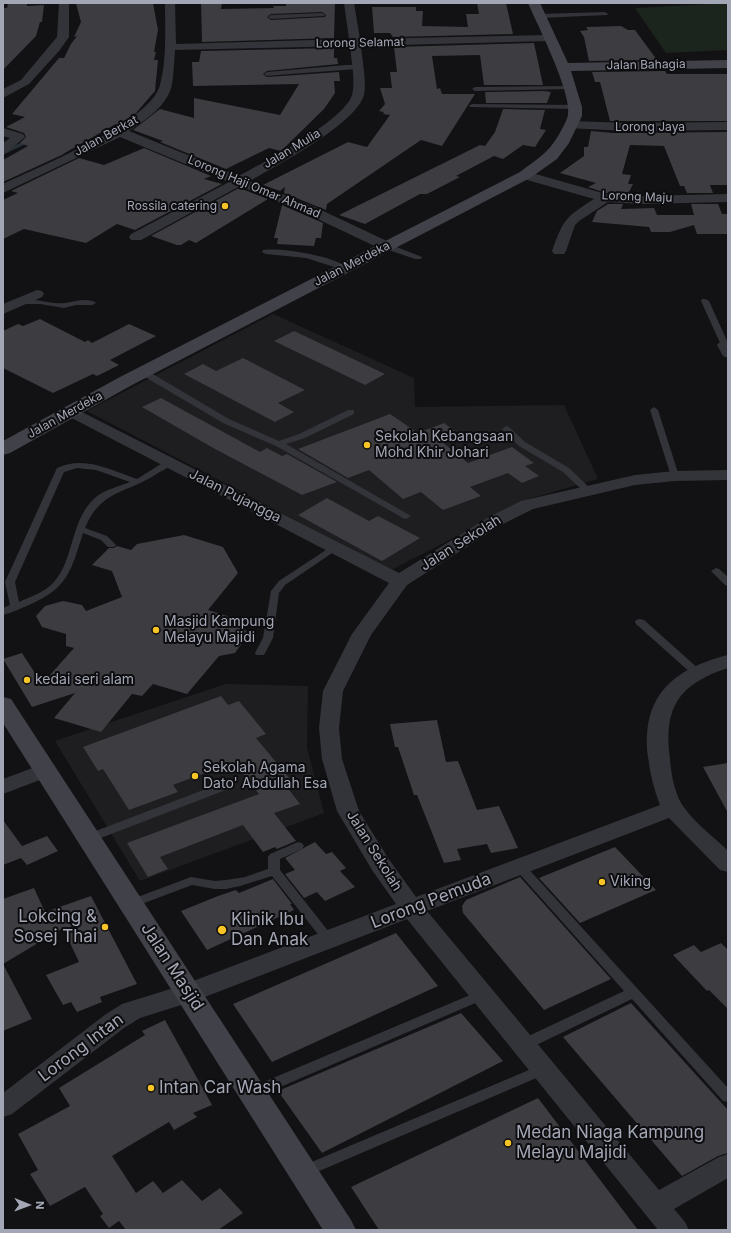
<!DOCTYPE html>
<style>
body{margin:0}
#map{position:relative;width:731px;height:1233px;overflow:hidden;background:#121214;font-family:Inter,sans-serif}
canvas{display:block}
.frame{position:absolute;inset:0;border:4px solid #a3a7b5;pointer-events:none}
.north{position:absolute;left:8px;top:1185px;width:40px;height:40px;-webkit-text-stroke:3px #0d0d0f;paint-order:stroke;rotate:91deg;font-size:11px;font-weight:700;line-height:16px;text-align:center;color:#a3a7b5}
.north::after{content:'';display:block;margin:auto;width:14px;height:18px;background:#a3a7b5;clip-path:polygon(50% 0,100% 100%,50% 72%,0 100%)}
</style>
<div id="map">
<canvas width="731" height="1233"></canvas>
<div class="frame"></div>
<div class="north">N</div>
</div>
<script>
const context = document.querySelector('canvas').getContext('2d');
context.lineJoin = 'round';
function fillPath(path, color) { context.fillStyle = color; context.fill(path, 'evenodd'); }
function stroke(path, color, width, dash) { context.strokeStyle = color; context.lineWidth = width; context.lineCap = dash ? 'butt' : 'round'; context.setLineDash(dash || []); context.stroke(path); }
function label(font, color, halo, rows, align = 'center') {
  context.font = font + ' Inter,sans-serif'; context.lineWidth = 4; context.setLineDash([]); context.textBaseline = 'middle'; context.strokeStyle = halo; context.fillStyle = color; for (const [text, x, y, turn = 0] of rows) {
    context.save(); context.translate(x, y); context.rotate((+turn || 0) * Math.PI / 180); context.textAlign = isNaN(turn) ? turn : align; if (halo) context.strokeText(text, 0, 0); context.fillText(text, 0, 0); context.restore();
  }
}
const built = new Path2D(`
 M273,314L414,378L415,407L564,405L598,479L532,498L391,570L87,411Z
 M226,684L308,686L307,748L324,813L140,881L55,741Z`);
const green = new Path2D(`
 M728,3V50L666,53L635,8Z`);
const stream = new Path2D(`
 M3,153L28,141`);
const building = new Path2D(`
 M8,3H27V6L44,5L42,22H40L36,36L3,70V8H7Z
 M76,3H153L158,30L154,52H156L154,60H158L155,91L136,113L118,125L116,124L63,154H64L3,182V160L28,146L20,143L26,137L24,133L6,127L25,117L12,114L59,58H64L71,44L77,36L74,37L81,22Z
 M201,3H222L221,9L274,8L273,6H286V3H335L334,38L202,42ZM322,12L326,15L325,17L271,20L267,17L271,14Z
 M477,3H506L513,34L393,37L390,33H374L372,7H416V11H423L422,26L468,27L466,14H479Z
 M621,26L628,30H635L657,60L589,61L584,37L580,31L588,30L586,27Z
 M534,43L543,85H484L480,55L432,56L437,89L440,88L442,94H475L442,146L421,140L327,204L326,210L284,193L285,187L280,191L263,185L348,142L367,147L390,115L383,114L384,112L379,111L385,104L380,88H392L390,72H397L394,47Z
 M334,48V58H337L338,64L267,71L263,74L267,77L339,72L340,81H334L335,93L324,109L281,151L269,148L226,169L160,142L163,141L133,130L160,109L194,118V98L280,115L299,84L193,86L192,62H199L201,51Z
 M665,71L667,74H728V121H610L600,82H595L592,72Z
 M544,91L551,92L547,103H486L485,92Z
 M503,109L545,110L540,129L546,130L535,147L523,145L503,159L494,156L456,176L460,177L427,194H420L365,224L339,215L480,145L485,146L495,132Z
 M591,131L613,133L728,132V185H710L713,193H687L684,186H680L664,146L630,145L622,174L631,175L628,184H633L628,194L606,193L588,187L596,183L560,173L584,156V147H588Z
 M144,148L211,176L204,179L222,184L135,230L117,224L86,243L24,229L3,239V200L18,193L11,191L79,158L104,165Z
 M239,188L268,199L196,243L189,240L181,245H177L151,236Z
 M608,204H623L621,209L654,208L657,215H694L691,204H718L722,214H728V234H697L694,225L670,232H651L649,227L592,222L597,211Z
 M282,205L323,223L321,238H316L314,246L277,244L278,238H274Z
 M40,319L85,342L88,340L92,343L129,324L156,336L110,360L119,365L97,376L93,374L53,393L3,368V331L18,324L23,326Z
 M294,331L385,374L365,385L274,341Z
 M243,358L305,390L278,403L294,412L275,422L184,374L203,364L216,371Z
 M161,398L260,452L267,448L282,456L287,454L337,482L302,495L215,449L142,407Z
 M390,414L418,433L444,423L460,435L442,442L468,463L512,447L534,463L525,466L539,476L522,483L508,473L470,487L481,496L443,510L421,492L403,499L369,470L348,478L298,449Z
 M327,498L369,521L378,516L420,538L382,561L298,515Z
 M184,535L223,547L238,573L208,610L240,620L248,635L235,653L219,656L187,694L153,684L142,696L132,694L101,732L54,718L75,693L32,707L3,659L22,653L42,684L74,648L66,646V634L42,627L36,616L45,606L63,601L82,605L86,611L122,597L112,571L92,565L109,548H114L117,546L131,550L137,544Z
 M221,696L228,705L239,701L266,734L256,738L290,779L283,782L300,804L274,813L296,841L277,849L275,847L263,852L243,825L160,857L168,869L148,877L127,843L259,794L234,762L173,785L178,792L129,810L103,769L98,771L83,747Z
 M437,720L446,762L458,761L477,810L499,806L518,848L491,853L487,844L457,849L461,860L444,863L417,795H414L398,747H395L390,724Z
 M728,763V813L703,767Z
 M3,820L22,846L47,836L58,851L27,865L21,858L3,865Z
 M315,842L326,854L332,852L346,868L340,871L355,887L325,901L317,892L304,898L285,874L295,870L285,858Z
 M615,847L656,890L580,923L539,878Z
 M520,877L611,979L544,1010L463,913L462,906L466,900Z
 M273,879L292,904H290L294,910L207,950L181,911L218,896L236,890L239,893Z
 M34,888L45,912L91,896L137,984L100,997L102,1002L77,1012L71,1002L63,1005L46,975L79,962L63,928L3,964L32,1019L3,1031V899Z
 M396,933L438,986L272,1062L233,1004Z
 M721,943L728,950V1009L709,990L707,991L673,955L694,945L701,952Z
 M631,1003L728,1110V1153L718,1156L682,1176L563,1037Z
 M461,1013L503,1061L322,1153L278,1091Z
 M165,1020L212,1105L193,1113L197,1117L174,1130L169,1122L112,1156L136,1193L153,1181L163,1193L182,1180L202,1201L220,1188L243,1213L218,1230H126L119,1221L109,1228L100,1216L103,1214L85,1187L50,1206L30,1174L38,1170L18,1134L70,1106L59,1088L145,1035L142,1031Z
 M538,1098L638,1230H379L351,1187Z`);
const lane = new Path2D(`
 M605,12L608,14L607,15L540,18L537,16L540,14Z
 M322,13L325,15L324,16L271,19L268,17L271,15Z
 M346,65H357L360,67L357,69L278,75L267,76L264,74L267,72Z
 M571,86V88L569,89L475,91L472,89L475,87Z
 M472,104L575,105L578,107L575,109L470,107L469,106Z
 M383,244H389L422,257L421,259H415L383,248Z
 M263,250C281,247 335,256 348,268L344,270L306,258L266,254L262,252Z
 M702,299H705L709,301L728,343V347H725L721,345L701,301Z
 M17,300C34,297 50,305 65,303C74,302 88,297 96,303L92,305H76L64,308L40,304H17Z
 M140,370H146L229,419L279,441L299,434L348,410H354V414L305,438L286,444L411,516L406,519L403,518L276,446L223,423L140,374Z
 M654,407L658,410L679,476L678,478L675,479L671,476L650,410Z
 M506,426L509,427L525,442L569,468L590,488L592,490L590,492H584L563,472L519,446L502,429Z
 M169,459L173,462C170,467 164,470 158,473C127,494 101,489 85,528L107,536L116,545L114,547H108L101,540L83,533C71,571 68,588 29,605C21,608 12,613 3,615V608L10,605L5,582L57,468C84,455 111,470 137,479ZM77,468L96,470L130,482C118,487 106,489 96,497C70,519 75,558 54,582C45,592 30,597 19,602L15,582L64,472Z
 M335,544L340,547L338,549L285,585L279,593L273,638L264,655H256L255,653L263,638L271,591L279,581Z
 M716,568L719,569L728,577V586L725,585L711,571Z
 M640,619L644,620L700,670L701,672L700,674H692L636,624L635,622L636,620Z
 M227,781L231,782L233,785L231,788L93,841H85L83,838L85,835Z
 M298,842L302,843L304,846L302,849L280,859V870L333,937L335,940L333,943L329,945L325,943L272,876L240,886L226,889H215L192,885L131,908L127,907L125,904L127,901L191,877L215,881L226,880L245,877L268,869V857L270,854Z
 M520,863L524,864L728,1088V1102L723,1101L632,999L528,1049L523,1050L518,1049L516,1045L518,1041L624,991L516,870L514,867L516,864Z
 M482,990L487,992L488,995L487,998L257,1097L252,1098L247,1097L245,1093L247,1089Z
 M543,1064L548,1065L550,1069L548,1073L310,1175L305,1177L300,1175L298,1171L300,1167Z`);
const street = new Path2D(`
 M59,3H69V37L59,51L29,84L3,98V89L21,80L57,37Z
 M165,3H175L176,44L349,39L344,3H354L360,39L549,35L555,38L549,41L361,46C362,58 367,84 364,95C355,125 277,165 250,181L317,208L391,243L393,246L391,249H381L307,214L240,186L141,240H131L129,237L131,234L229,182L120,137L3,193V184C38,167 151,122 160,85C167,59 165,30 165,3ZM350,46C351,58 356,84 352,95C344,121 264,162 239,176L129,131C145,120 168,106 172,84C174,73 174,61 175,50Z
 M571,121L628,123L728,122V130L628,131L567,128L565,125Z
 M3,128L23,134L25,137L7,152L3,153V143L10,138L3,136Z
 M525,171L606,194L640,196L728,194V202L640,204L608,202L579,221L575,225L566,251L564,254H554L552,251C564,218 565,218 594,199L520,178L519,175Z
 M37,290L42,291L44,294L42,297L3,314V304Z
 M725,340H728V358L723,356L717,345L720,342Z
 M70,406L399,573L489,517L521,501L635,475L675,471L728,470V480L675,481L635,485L533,509L501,525L407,585L371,635L343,691L339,728L342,759L359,811L388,858L416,897L660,805C654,790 650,774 648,757C641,697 672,669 728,655V668C679,684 663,707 670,759C671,773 674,790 681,803C692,821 713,836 728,851V872L720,870L669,818L427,911L659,1190L719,1157L728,1154V1178L674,1209L685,1222L689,1230H658L407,919L197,1000L140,1018L124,1028L12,1114L3,1117V1093L106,1014L122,1004L180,986L396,904L372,870L337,811L322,759L319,728L323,691L352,634L389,583L64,414L62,411L64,408Z
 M46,763L53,765L57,770L53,775L3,794V779Z`);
const secondary = new Path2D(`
 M528,3H540L568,63L728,60V68L571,71L582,107V116L569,143L557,159L530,178L132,385L10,453L3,455V441L120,377L520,172C540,157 550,152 562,129C564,125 567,120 568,115C572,93 538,26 528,3Z
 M3,697L11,699L351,1220L356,1230H323L3,723Z`);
const markers = [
 [225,206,4,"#f9c425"],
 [367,445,4,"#f9c425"],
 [156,630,4,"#f9c425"],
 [27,680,4,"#f9c425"],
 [195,776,4,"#f9c425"],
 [602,882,4,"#f9c425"],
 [105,927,4,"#f9c425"],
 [222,930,5,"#f9c425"],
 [151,1088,4,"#f9c425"],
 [508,1143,4,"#f9c425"]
];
const farStreetnames = [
 ["Lorong Selamat",360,43,-1],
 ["Jalan Bahagia",646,65,-1],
 ["Lorong Jaya",650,127],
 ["Jalan Berkat",106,136,-29],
 ["Jalan Mulia",292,149,-31],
 ["Lorong Haji Omar Ahmad",254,187,23],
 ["Lorong Maju",637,197,2],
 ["Jalan Merdeka",352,264,-27],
 ["Jalan Merdeka",65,415,-29]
];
const farPoinames = [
 ["Rossila catering",217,206]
];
const poiNames = [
 ["Sekolah Kebangsaan",375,437],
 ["Mohd Khir Johari",375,453],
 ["Masjid Kampung",164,622],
 ["Melayu Majidi",164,638],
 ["kedai seri alam",35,680],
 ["Sekolah Agama",203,768],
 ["Dato' Abdullah Esa",203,784],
 ["Viking",610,882]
];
const streetNames = [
 ["Jalan Pujangga",235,496,27],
 ["Jalan Sekolah",461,543,-32],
 ["Jalan Sekolah",374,851,58]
];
const nearStreetnames = [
 ["Lorong Pemuda",431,901,-21],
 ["Jalan Masjid",172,967,57],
 ["Lorong Intan",81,1048,-37]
];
const nearPoinames = [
 ["Lokcing &",97,917,"right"],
 ["Sosej Thai",97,937,"right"],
 ["Klinik Ibu",231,920],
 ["Dan Anak",231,940],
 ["Intan Car Wash",159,1088],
 ["Medan Niaga Kampung",516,1133],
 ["Melayu Majidi",516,1153]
];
fillPath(built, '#1e1e21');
fillPath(green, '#1c241e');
stroke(stream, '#283038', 3.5);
fillPath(building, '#3c3c41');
fillPath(lane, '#333439');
fillPath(street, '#333439');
fillPath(secondary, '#414249');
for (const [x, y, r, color] of markers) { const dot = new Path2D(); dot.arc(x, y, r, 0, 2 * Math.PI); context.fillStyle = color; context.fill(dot); stroke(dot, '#0d0d0f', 1.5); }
label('12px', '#a3a7b5', '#0d0d0f', farStreetnames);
label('12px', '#a3a7b5', '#0d0d0f', farPoinames, 'right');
label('14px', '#a3a7b5', '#0d0d0f', poiNames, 'left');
label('14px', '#a3a7b5', '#0d0d0f', streetNames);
label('17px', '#a3a7b5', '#0d0d0f', nearStreetnames);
label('17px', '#a3a7b5', '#0d0d0f', nearPoinames, 'left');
</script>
